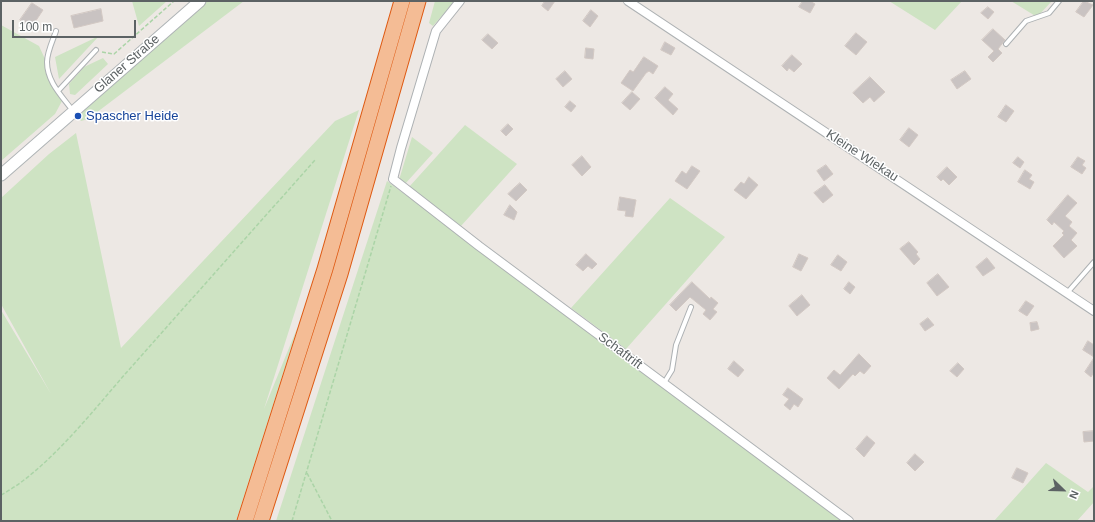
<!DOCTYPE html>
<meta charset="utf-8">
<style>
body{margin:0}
#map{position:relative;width:1095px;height:522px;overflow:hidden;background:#ede8e4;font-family:Arial,sans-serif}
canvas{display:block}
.frame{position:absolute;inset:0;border:2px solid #5c6264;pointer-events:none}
.north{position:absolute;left:1043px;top:470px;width:40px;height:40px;-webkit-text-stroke:3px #fff;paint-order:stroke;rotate:113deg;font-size:11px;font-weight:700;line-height:16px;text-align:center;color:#5c6264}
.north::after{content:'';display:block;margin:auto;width:14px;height:18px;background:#5c6264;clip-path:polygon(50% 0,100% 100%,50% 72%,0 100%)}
.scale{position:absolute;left:12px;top:20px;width:124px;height:18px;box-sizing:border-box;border:2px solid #5c6264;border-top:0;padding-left:5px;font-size:12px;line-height:14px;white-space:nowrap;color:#5c6264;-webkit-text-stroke:3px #fff;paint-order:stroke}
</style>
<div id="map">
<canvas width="1095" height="522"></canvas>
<div class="frame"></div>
<div class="north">N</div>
<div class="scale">100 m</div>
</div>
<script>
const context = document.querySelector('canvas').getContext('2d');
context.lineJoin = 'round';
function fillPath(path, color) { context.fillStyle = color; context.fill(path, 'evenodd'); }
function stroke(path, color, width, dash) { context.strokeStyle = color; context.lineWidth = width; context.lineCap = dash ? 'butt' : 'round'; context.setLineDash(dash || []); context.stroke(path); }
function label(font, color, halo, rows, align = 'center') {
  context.font = font + ' Arial,sans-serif'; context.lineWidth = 3; context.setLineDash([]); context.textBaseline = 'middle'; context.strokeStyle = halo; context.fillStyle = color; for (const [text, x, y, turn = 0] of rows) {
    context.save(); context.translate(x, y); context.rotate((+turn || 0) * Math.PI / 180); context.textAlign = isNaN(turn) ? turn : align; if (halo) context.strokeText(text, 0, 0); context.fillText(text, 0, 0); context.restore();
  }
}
const green = new Path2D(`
 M132,1H167L139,26Z
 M207,1H244L88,119L81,121L79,118L80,113Z
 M435,1H455L433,26L429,23Z
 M889,1H962L935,30Z
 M1011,1H1052L1037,17Z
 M1,25L39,46L45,59L46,72L50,83L62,101L55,114L1,161Z
 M99,36L59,79L55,57Z
 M103,58L108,64L75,95L70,94L69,84L84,67Z
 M359,110L264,409L298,326L236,521H1V310L51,394L1,304V198L49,154L76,133L121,348L335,121Z
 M465,125L517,164L461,226L409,187Z
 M412,137L433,153L405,184L399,180Z
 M387,181L843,521H276Z
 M670,198L725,237L626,349L571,308Z
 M1046,463L1088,492L1094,486V502L1077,521H994Z`);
const building = new Path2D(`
 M545,1H555L548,11L542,6Z
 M803,1H810L815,4L810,13L799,7Z
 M1084,1L1093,5L1084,17L1076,12Z
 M32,3L43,10L31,28L20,20Z
 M988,7L994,12L988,19L981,13Z
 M101,9L103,21L74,28L71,16Z
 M591,10L598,16L590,27L583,21Z
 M993,29L1005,40L998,49L1002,53L993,62L988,57L994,51L982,40Z
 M856,33L867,42L856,55L845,46Z
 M488,34L498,43L492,49L482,40Z
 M665,42L675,48L671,55L661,50Z
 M586,48L594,49L593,59L585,58Z
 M792,55L802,64L794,72L789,68L787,71L782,66Z
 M644,57L658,66L653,74L649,71L646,73L633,91L621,83L630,70L633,72Z
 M565,71L572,79L563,87L556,79Z
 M965,71L971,79L957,89L951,80Z
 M870,77L885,92L874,102L870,97L863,103L853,93Z
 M665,87L673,94L668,100L678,109L673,115L655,98Z
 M632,92L640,99L630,110L622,103Z
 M570,101L576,106L571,112L565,107Z
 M1006,105L1014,111L1006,122L998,117Z
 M508,124L513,129L506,136L501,131Z
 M909,128L918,135L909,147L900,140Z
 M582,156L591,167L582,176L572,165Z
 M1018,157L1024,162L1020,168L1013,163Z
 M1078,157L1085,161L1082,165L1086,168L1082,174L1071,167Z
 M826,165L833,174L824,181L817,171Z
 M692,166L700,171L687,189L675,181L682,171L686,174Z
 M947,167L957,177L949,185L943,179L941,181L937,177Z
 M1025,170L1032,175L1029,179L1034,182L1030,189L1018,182Z
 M749,177L758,185L746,199L734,190L741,182L744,184Z
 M520,183L527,190L516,201L508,194Z
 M825,185L833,195L823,203L814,193Z
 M1068,195L1077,203L1065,216L1072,222L1069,226L1077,233L1071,240L1077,246L1064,258L1053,246L1064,235L1062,233L1064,231L1054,222L1052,225L1047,220Z
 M620,197L636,200L633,217L625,216L626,211L618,210Z
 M510,205L517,212L514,220L504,215Z
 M909,242L918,252L916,254L920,259L914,265L900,249Z
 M586,254L597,264L592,269L588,266L583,271L576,265Z
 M799,254L808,258L801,271L793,267Z
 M838,255L847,262L841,271L831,265Z
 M987,258L995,268L983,276L976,267Z
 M938,274L949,287L937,296L927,283Z
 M692,282L710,299L711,297L718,303L713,309L717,312L710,320L703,314L706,310L690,297L676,311L670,305Z
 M849,282L855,287L850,294L844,289Z
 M802,295L810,305L797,316L789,306Z
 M1026,301L1034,306L1027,316L1019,311Z
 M928,318L934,325L925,331L920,324Z
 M1037,322L1039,329L1031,331L1030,323Z
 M1088,341L1094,345V357L1083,350Z
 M859,354L871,366L864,374L860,371L855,376L853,374L839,389L827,378L834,370L840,375Z
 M1094,358V372L1091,377L1085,372Z
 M734,361L744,370L738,377L728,369Z
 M958,363L964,369L957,377L950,371Z
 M788,388L803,399L798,407L794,404L790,410L784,405L789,399L783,395Z
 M1094,431V441L1084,442L1083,432Z
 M867,436L875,443L864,457L856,449Z
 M915,454L924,462L915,471L907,463Z
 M1017,468L1028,473L1023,483L1012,478Z`);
const path = new Path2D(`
 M102,52L114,54L174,1
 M307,473L332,521
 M1,495C46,471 92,412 126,373C189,302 252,231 315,160
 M292,521L391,186`);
const lane = new Path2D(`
 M56,31C53,40 47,52 47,62C47,82 62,96 73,111
 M1006,44L1026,21L1049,13L1059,1
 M58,91L96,50
 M1067,293L1094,262
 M664,383L672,370L676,345L691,307`);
const street = new Path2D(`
 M460,1L436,31L401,148L393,179L479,246L849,521
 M628,1L1094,311`);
const secondary = new Path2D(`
 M1,175L200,1`);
const highway = new Path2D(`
 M245,521L325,269L402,1
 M261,521L340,274L418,1`);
const markers = [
 [78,116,4,"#1a4fb4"]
];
const streetNames = [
 ["Glaner Straße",127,64,-41],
 ["Kleine Wiekau",862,156,33],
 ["Schaftrift",620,351,37]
];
const transitNames = [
 ["Spascher Heide",86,116]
];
fillPath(green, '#cee3c3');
fillPath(building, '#c9c3c2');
stroke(building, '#d2c8c3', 1);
stroke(lane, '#adb1b3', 6);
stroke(street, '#adb1b3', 10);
stroke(secondary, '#afb4b6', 13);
stroke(highway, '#de5a13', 17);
stroke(path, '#abd4a7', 1.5, [4, 2]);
stroke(lane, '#fff', 4);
stroke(street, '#fff', 8);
stroke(secondary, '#fff', 11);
stroke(highway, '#f4bc95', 15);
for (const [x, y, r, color] of markers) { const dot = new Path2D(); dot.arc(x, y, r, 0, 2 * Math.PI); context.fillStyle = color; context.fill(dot); stroke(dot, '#fff', 1.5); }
label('13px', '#5c6264', '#fff', streetNames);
label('13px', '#164399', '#fff', transitNames, 'left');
</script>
